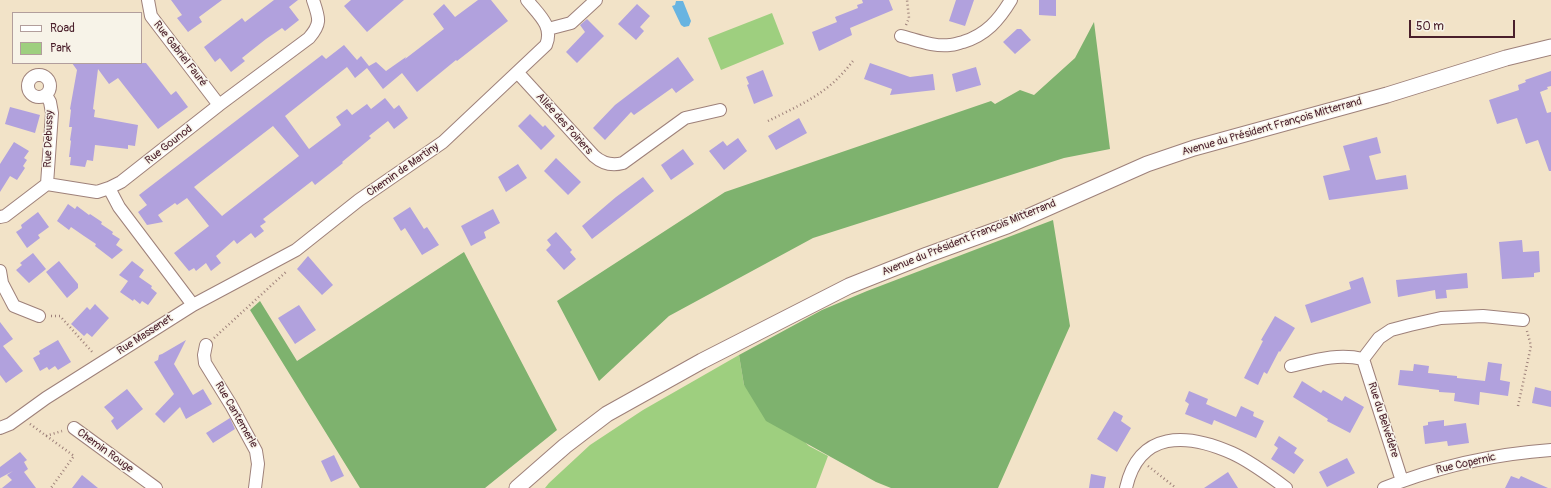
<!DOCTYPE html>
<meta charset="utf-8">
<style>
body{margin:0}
#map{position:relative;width:1551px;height:488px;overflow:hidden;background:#f2e3c8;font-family:Pangolin,sans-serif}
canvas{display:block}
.legend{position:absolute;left:12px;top:12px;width:130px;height:52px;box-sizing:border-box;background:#f7f3e8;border:1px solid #b29e9c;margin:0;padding:5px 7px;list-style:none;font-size:12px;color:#4a1f2b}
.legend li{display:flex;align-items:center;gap:8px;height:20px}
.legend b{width:20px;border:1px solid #b29e9c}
.scale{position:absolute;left:1409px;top:20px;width:106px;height:18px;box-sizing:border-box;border:2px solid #4a1f2b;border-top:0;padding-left:5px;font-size:12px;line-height:14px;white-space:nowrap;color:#4a1f2b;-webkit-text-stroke:3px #f7f3e8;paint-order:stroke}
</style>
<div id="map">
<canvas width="1551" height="488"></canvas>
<ul class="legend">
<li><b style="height:5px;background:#fff"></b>Road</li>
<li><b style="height:11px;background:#9ecf7f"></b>Park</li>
</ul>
<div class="scale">50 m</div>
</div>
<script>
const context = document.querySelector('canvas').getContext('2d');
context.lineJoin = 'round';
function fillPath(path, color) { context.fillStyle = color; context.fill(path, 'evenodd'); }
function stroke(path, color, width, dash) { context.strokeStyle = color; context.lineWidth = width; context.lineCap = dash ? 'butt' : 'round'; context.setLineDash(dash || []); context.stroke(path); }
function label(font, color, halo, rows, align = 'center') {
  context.font = font + ' Pangolin,sans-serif'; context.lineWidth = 3; context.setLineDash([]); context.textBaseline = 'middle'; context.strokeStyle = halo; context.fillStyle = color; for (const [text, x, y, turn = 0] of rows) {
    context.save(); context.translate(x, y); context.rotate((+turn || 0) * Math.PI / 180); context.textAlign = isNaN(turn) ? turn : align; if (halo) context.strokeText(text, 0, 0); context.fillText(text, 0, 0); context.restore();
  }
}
const green = new Path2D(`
 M772,13L784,44L721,70L708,38Z
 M739,355L744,385L809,446L828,456L816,488H545L549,483L590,445L643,410Z`);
const forest = new Path2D(`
 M1094,22L1110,149L1064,158L813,238L669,316L599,381L557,301L725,192L991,101L995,104L1020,90L1034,95L1075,58Z
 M1053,220L1070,326L998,488H891L876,482L766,421L744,385L739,355L822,310L867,291Z
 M464,252L557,430L485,488H360L250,310L260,301L297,361Z`);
const water = new Path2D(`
 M676,1H683L691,21L689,26L684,27L681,25L672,6L675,5Z`);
const building = new Path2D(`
 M171,0H222L199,17L202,22L188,32L177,18L182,15Z
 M274,0H298L289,7L299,20L285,31L282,28L266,39L242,58L245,61L231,72L220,58L215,62L204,47L242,18L245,22Z
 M351,0H404L367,32L344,6Z
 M478,0H491L508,21L457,61L456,60L417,92L402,73L383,89L367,68L355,78L347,67L285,116L309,149L341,125L336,117L347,109L352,115L367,104L371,109L385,98L394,109L399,105L408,118L394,129L388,121L369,136L371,138L342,162L343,163L315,185L312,181L263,219L266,222L260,226L264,231L255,238L251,233L237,244L234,240L216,256L221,263L211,271L206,263L196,271L194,268L189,271L174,253L209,226L187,198L177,205L175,203L158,215L163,222L147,225L138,212L147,205L139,195L322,55L326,59L344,45L357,60L361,56L369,66L376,62L386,71L406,57L405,59L444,29L433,14L444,4L455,17ZM273,126L299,156L222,216L194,187Z
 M862,0H889L893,10L850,28L852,35L819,51L812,32L837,22L835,17L858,8L857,5L863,3Z
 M956,0H974L965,26L949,21Z
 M1039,0H1056V16L1039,15Z
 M637,4L650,16L640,27L644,31L636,40L618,24Z
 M587,19L604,36L577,63L566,52L585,32L580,25Z
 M1017,29H1021L1031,40L1015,54L1003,42Z
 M678,57L694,80L676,93L672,88L634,115L631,112L605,140L593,128L615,105Z
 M72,63H146L171,95L176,91L188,107L158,129L118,78L109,84L98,69L93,109L95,110L94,117L138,125L135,146L128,145V149L95,145L93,161L87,160L85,167L70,165L71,157H69L71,141L70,140L72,127H69L71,110L70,109L77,70Z
 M870,63L910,77L933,74L935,90L890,95L892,89L864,79Z
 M976,67L981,85L956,92L952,74Z
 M763,70L773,96L754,104L747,85L749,84L746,77Z
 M1551,71V86L1547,87L1548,89L1540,92L1547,113L1551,112V171H1549L1538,140L1526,144L1517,118L1497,124L1489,100L1519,90L1518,85L1526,82L1525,80Z
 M10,107L40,115L35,133L5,124Z
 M530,114L543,127L545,125L555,136L541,150L518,126Z
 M799,118L807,133L776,150L768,136Z
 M1377,137L1381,153L1369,156L1376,180L1406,175L1408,189L1329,200L1323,176L1350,170L1343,146Z
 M738,138L747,151L724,170L709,151L723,141L727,146Z
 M14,142L29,151L24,158L27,160L23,166L25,168L17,180L10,176L0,192V164Z
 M683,149L694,164L671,180L661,165Z
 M556,158L581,182L568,195L544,171Z
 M518,164L527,178L506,192L498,177Z
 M643,177L654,191L592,239L582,226L616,197Z
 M68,204L75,209L77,206L89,215L90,214L102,222L101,224L113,232L112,234L120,239L116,245L123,250L112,259L95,246L96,244L84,236L71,227L69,230L57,221Z
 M410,207L424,229L427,227L439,245L422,255L405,228L401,231L393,218Z
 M493,209L500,223L484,232L486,238L471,246L461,226Z
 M38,212L49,227L38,235L40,238L27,248L16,232L22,228L21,225Z
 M556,232L572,250L570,252L576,259L564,270L546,250L551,245L547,240Z
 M1522,240L1523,252L1539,251L1540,272L1534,273V277L1502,279L1499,242Z
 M33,253L46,269L29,283L16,270L22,265L20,263Z
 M308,256L333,285L322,295L297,269Z
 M59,261L78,284V288L67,298L46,272Z
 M132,261L144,270L139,277L152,286L151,288L157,293L148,305L142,301L140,304L134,299L133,301L120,292L128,281L119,275Z
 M1467,273L1468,288L1446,290L1447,298L1436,299L1435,290L1398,297L1396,280Z
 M1363,277L1371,303L1311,323L1305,305L1351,289L1349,282Z
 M95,304L109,318L92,337L87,333L84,336L71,324L87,307L90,310Z
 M299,305L316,330L295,344L278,318Z
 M1275,316L1295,328L1280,352L1279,351L1267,374L1264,372L1258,385L1244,378L1263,341L1261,340Z
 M0,322L13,339L3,346L23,371L6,383L0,375Z
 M58,340L71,362L58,370L55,366L49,370L47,367L40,371L33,358L40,354L39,351Z
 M186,340L174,364L193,395L203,389L212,404L186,419L180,407L164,423L155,414L174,394L154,362L158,360L159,355L162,354Z
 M1488,362L1502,364L1500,380L1510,382L1508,396L1480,392L1479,405L1454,401L1455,393L1439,392V390L1398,385L1400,370L1413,371L1414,364L1429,366L1428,373L1457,376V378L1485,381Z
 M1302,381L1321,393L1323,390L1342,401L1345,396L1364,407L1350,433L1327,421L1328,419L1293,397Z
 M1535,387L1551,391V407L1532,403Z
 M127,389L143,409L117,430L111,421L114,418L104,407Z
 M1189,391L1208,399L1206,404L1236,417L1241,406L1254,412L1253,416L1264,421L1256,438L1214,420L1212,425L1185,414L1189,404L1185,401Z
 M1114,411L1123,416L1121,421L1131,428L1117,452L1097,439Z
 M230,418L235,429L213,443L206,433Z
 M1444,420V426L1466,423L1469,443L1448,446L1447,441L1425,444L1423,426L1428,425V422Z
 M1279,436L1297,448L1294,453L1304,460L1294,474L1271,459L1278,448L1274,445Z
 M20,452L27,460L24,462L28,469L24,472L36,488H2L12,480L7,475L13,471L0,478V467Z
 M334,455L344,476L331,482L321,461Z
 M1347,458L1355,473L1327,487L1319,472Z
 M1228,472L1238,488H1204Z
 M1091,474L1106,477L1104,488H1089Z
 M82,475L98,488H72Z
 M1511,476L1519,479L1521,476L1548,488H1505Z`);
const path = new Path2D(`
 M906,25L909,18L907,0
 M768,121C792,109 820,97 839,77C844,72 849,66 853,61
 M51,316H60L94,354
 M214,338L287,271
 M1518,406L1531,346L1527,331
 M30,424L74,456L51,488
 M46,436L62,431
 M1148,466L1176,488`);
const minor = new Path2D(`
 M148,0L151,16L219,105
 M548,29L571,23L596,0
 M901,36C917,40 934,47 950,45C954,45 959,43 963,42C986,35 999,20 1011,0
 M518,73L594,156C603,164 612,166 623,163L685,118L720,110
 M28 86a11 11 0 1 1 22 0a11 11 0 1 1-22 0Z
 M46,95L50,102L52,113L47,184
 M47,184L97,192L109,188
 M0,217L5,216L47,184
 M0,271L2,283L14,306L39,316
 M193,305L119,207L109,188L121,182L219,105L309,38C322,23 319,18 313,0
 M206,345L204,355L205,363L231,405L256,451L258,464L255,488
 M1363,359L1379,338L1391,330L1410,325L1441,318L1483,316L1523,320
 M1291,366C1316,360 1338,353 1363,359L1402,481
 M0,428L10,424L46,398L193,305L296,250L359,200L443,142L546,45C554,26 538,14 527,0
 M74,428L156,488
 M1126,488C1139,430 1187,433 1232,453C1250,461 1270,476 1286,488
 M1384,488C1437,467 1494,454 1551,450`);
const tertiary = new Path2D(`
 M517,488L565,446L607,414L702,361L849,286L927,255L1007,226L1147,164L1194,148L1387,95L1506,58L1551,47`);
const streetNames = [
 ["Rue Gabriel Fauré",180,54,52],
 ["Allée des Poiriers",564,124,48],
 ["Avenue du Président François Mitterrand",1272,127,-16],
 ["Rue Debussy",49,139,-88],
 ["Rue Gounod",169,145,-38],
 ["Chemin de Martiny",403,170,-35],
 ["Avenue du Président François Mitterrand",969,238,-22],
 ["Rue Massenet",145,335,-33],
 ["Rue Cantemerle",236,415,60],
 ["Rue du Belvédère",1383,420,72],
 ["Chemin Rouge",105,451,36],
 ["Rue Copernic",1466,464,-13]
];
fillPath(green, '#9ecf7f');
fillPath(forest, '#7eb26e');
fillPath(water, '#68b4e1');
fillPath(building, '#b1a1dd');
stroke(minor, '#9e817a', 14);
stroke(tertiary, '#9e817a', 17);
stroke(path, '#9e817a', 2.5, [1, 3]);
stroke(minor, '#fff', 12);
stroke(tertiary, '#fff', 15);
label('11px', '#4a1f2b', '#f7f3e8', streetNames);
</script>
